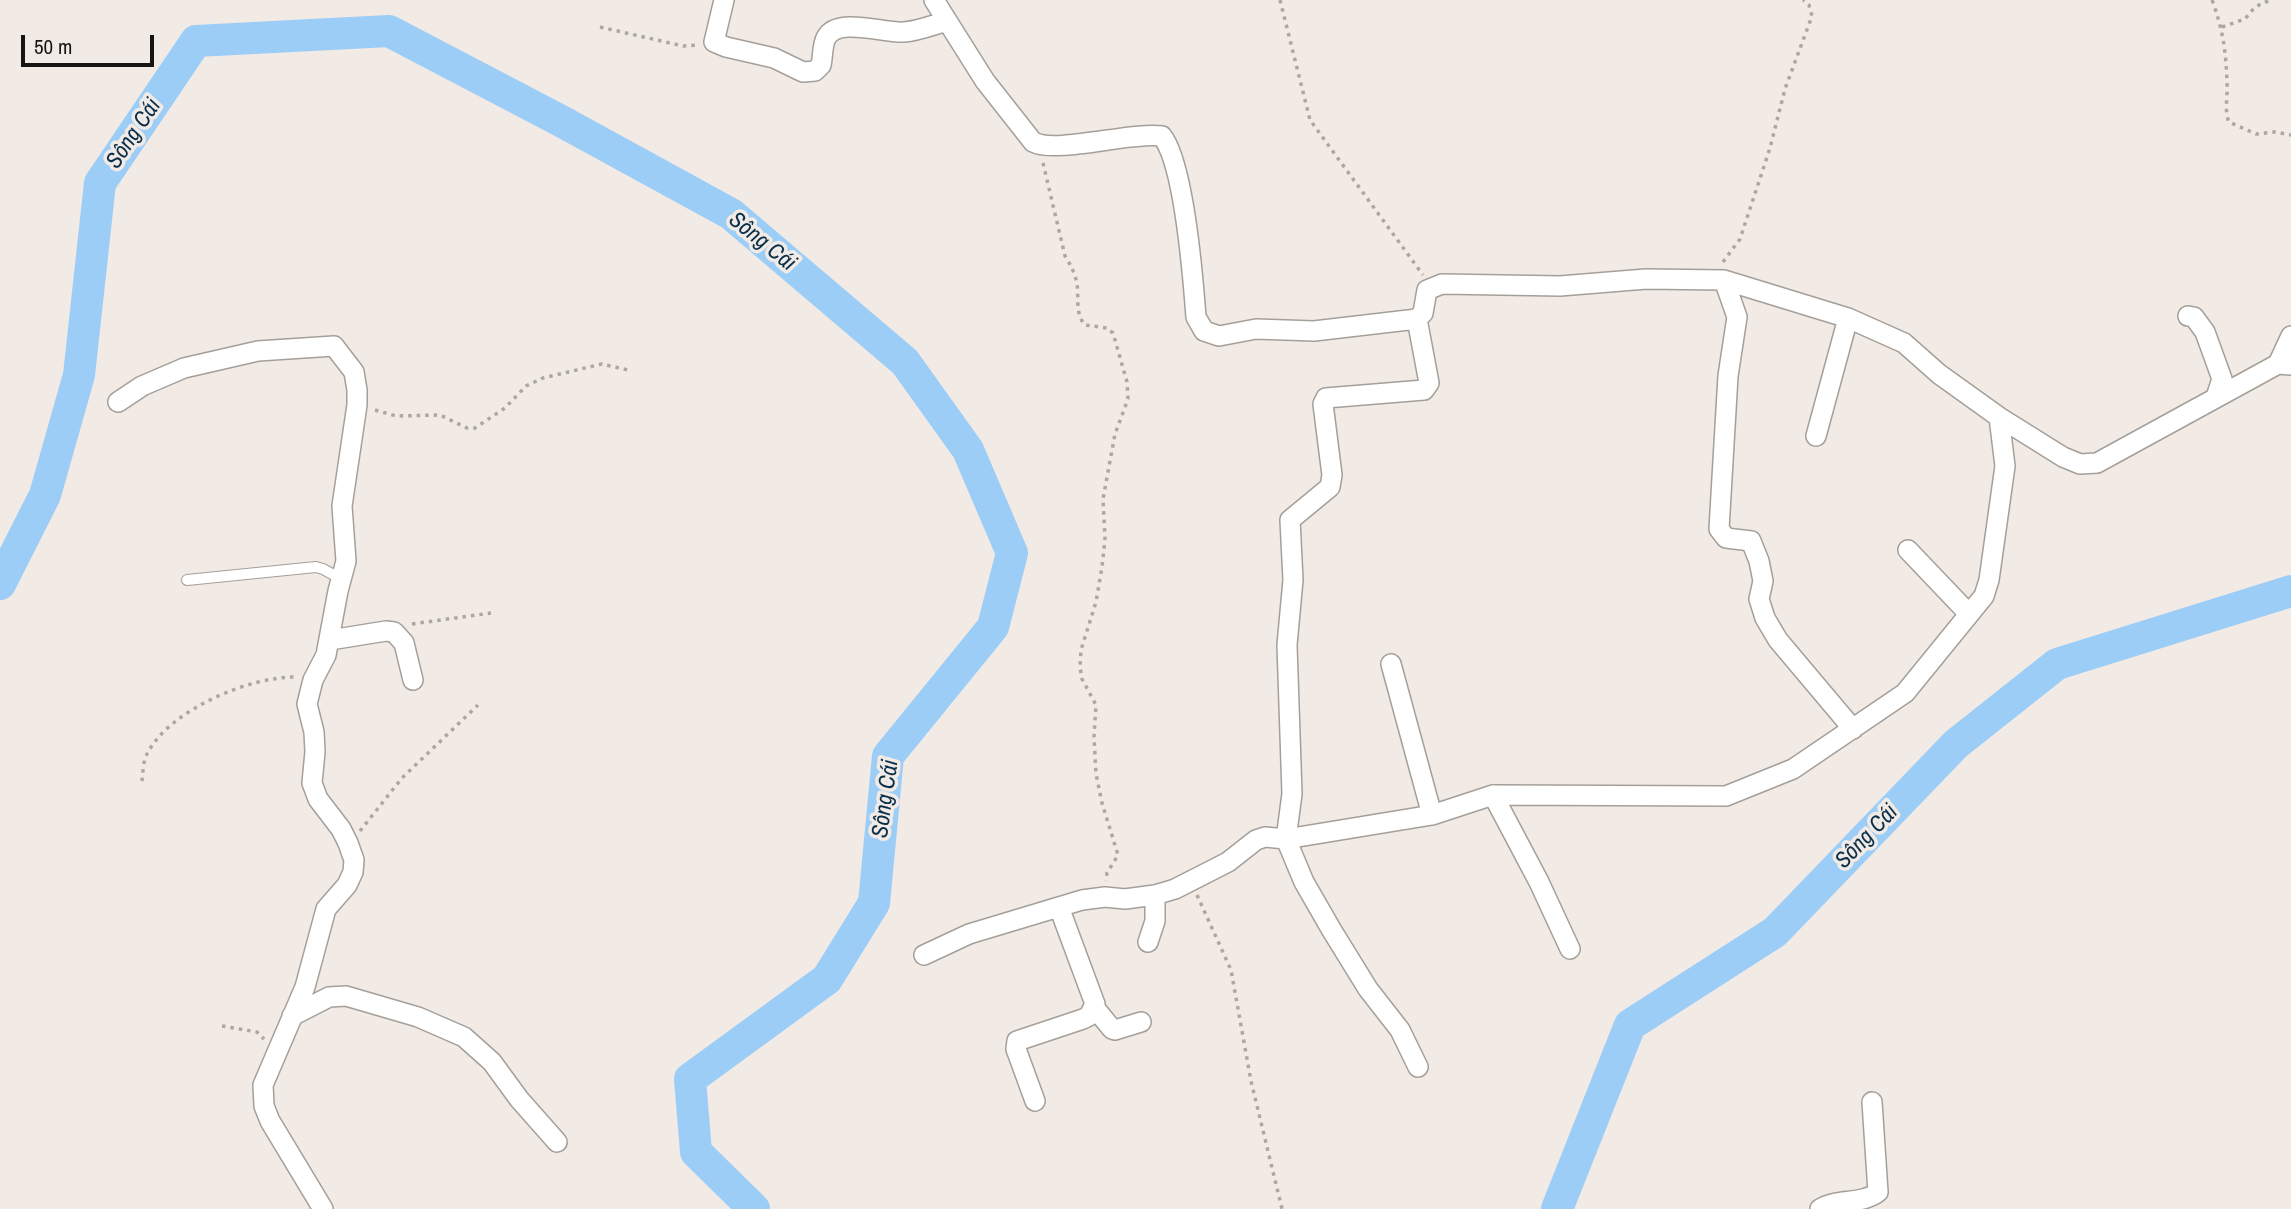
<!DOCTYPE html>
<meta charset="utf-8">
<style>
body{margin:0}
#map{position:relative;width:2291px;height:1209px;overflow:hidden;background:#f1eae5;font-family:"Archivo Narrow",sans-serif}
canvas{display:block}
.scale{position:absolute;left:21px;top:35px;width:133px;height:32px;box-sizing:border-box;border:4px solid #171513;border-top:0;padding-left:9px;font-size:21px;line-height:24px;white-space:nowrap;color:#171513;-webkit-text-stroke:5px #f1eae5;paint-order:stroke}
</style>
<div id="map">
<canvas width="2291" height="1209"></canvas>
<div class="scale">50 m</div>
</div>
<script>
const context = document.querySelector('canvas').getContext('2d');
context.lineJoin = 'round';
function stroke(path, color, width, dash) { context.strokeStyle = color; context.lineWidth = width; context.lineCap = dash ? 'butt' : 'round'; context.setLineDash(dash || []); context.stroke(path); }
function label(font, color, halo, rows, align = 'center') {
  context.font = font + ' "Archivo Narrow",sans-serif'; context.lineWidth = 7; context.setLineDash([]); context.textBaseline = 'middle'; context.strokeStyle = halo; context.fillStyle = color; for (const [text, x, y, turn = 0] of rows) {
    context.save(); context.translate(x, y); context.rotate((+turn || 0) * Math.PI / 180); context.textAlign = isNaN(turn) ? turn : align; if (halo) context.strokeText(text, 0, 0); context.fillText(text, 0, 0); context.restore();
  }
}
const river = new Path2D(`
 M0,584L45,495L79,375L100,183L196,41L389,31L561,121L731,214L905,362L968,450L1012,553L993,627L888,756L874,903L827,979L690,1079L696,1152L754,1209
 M1557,1209L1630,1025L1775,932L1956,744L2057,664L2291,591`);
const path = new Path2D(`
 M1280,0L1310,120L1423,275
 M2212,0C2223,30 2226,51 2227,83C2228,96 2224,111 2229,122L2256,134L2275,132L2291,135
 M600,27L683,46L698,45
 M2222,27L2245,19L2255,7L2270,0
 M1043,163L1065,256C1071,266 1075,273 1077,284C1079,298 1075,314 1085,325L1107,328L1113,333L1127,382L1128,399L1115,434L1103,499L1105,539L1102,567L1096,602L1081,650L1080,667L1082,679L1096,705L1094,737L1096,774L1102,803L1118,855L1107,873L1106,881
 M1723,262L1740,239L1770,148L1785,89L1812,16L1809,5L1803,0
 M375,410L396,416L440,415L467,428H475L505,408L526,386L543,378L602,364L632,371
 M412,624L491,613
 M142,781C143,773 143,761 147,754C169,710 250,676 297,677
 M360,831L402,778L478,705
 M1197,895L1231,970L1251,1081L1282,1209
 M222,1026L257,1032L264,1039`);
const lane = new Path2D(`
 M187,580L316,567L323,569L341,579`);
const street = new Path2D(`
 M724,0L714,42L726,47L774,58L803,72L815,71L821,65C823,57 822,46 826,38C837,16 886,34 904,32C918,31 933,25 947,21
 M934,0L985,81L1033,142C1056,154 1129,132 1162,136C1184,164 1193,277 1196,317L1204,331L1219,336L1256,329L1314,331L1417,319L1423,313L1427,290L1442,284L1560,286L1646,279L1724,280L1848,318L1904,343L1939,374L1999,417L2063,457L2080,464L2097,463L2278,364L2291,365
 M1724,280L1737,317L1728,376L1719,529L1726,538L1751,541L1759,561L1763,581L1759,599L1765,618L1778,640L1853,729
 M2188,316L2194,317L2205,332L2222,379L2216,397
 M1417,319L1429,383L1424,390L1326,398L1323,404L1332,475L1330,487L1290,520L1293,580L1287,645L1292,794L1286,839L1304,882L1331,929L1368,989L1400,1030L1418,1067
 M2278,364L2291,336
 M118,402L142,386L184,368L258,351L334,346L354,372L357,390V405L342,506L346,561L338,591L326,655L313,680L307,704L314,732L315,752L312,783L318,799L341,829L348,843L354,860L353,872L347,885L326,909L305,987L263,1085L264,1106L270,1121L323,1209
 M1816,436L1848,318
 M1908,550L1969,614
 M330,640L386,631L394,632L404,643L413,680
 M1391,664L1432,815
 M1493,795L1539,882L1570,949
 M1148,942L1155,921V895
 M924,955L969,934L1082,900L1105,897L1125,899L1155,895L1175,889L1228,862L1256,840L1265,837L1286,839L1432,815L1493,795L1726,796L1793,769L1905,693L1984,596L1989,580L2005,466L1999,417
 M1094,1007L1112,1029L1115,1030L1141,1022
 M292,1016L329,997L346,996L418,1017L464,1037L492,1062L519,1099L557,1142
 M1035,1101L1016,1049L1017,1041L1083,1019L1089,1016L1095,1004L1059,907
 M1820,1209C1837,1198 1862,1205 1878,1192L1872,1102`);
const waterNames = [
 ["Sông Cái",134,134,-56],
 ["Sông Cái",762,242,39],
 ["Sông Cái",886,799,-82],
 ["Sông Cái",1867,837,-46]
];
stroke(river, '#9ccdf7', 32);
stroke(lane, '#a59f9a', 12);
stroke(street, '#a59f9a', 22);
stroke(path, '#aca7a3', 3.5, [3.5, 5]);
stroke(lane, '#fff', 10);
stroke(street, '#fff', 19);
label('italic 23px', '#092f4b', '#f1eae5', waterNames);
</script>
